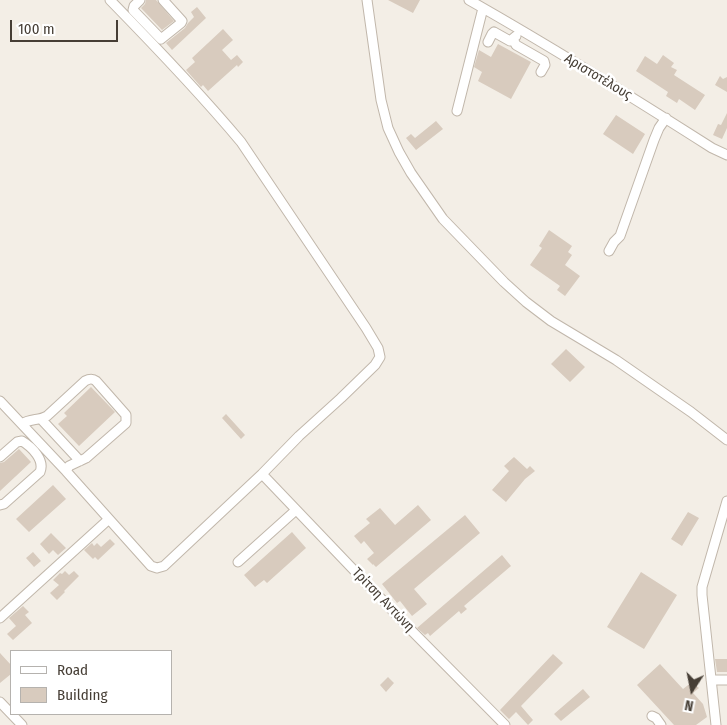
<!DOCTYPE html>
<meta charset="utf-8">
<style>
body{margin:0}
#map{position:relative;width:727px;height:725px;overflow:hidden;background:#f3eee6;font-family:"Fira Sans Condensed",sans-serif}
canvas{display:block}
.legend{position:absolute;left:10px;top:650px;width:162px;height:65px;box-sizing:border-box;background:#fff;border:1px solid #b5b2ae;margin:0;padding:6px 9px;list-style:none;font-size:15px;color:#463e35}
.legend li{display:flex;align-items:center;gap:10px;height:25px}
.legend b{width:25px;border:1px solid #b5b2ae}
.north{position:absolute;left:667px;top:665px;width:50px;height:50px;-webkit-text-stroke:4px #fff;paint-order:stroke;rotate:191deg;font-size:14px;font-weight:700;line-height:20px;text-align:center;color:#463e35}
.north::after{content:'';display:block;margin:auto;width:18px;height:22px;background:#463e35;clip-path:polygon(50% 0,100% 100%,50% 72%,0 100%)}
.scale{position:absolute;left:10px;top:20px;width:108px;height:22px;box-sizing:border-box;border:2px solid #463e35;border-top:0;padding-left:6px;font-size:15px;line-height:18px;white-space:nowrap;color:#463e35;-webkit-text-stroke:4px #fff;paint-order:stroke}
</style>
<div id="map">
<canvas width="727" height="725"></canvas>
<ul class="legend">
<li><b style="height:6px;background:#fff"></b>Road</li>
<li><b style="height:14px;background:#d8cbbe"></b>Building</li>
</ul>
<div class="north">N</div>
<div class="scale">100 m</div>
</div>
<script>
const context = document.querySelector('canvas').getContext('2d');
context.lineJoin = 'round';
function fillPath(path, color) { context.fillStyle = color; context.fill(path, 'evenodd'); }
function stroke(path, color, width, dash) { context.strokeStyle = color; context.lineWidth = width; context.lineCap = dash ? 'butt' : 'round'; context.setLineDash(dash || []); context.stroke(path); }
function label(font, color, halo, rows, align = 'center') {
  context.font = font + ' "Fira Sans Condensed",sans-serif'; context.lineWidth = 5; context.setLineDash([]); context.textBaseline = 'middle'; context.strokeStyle = halo; context.fillStyle = color; for (const [text, x, y, turn = 0] of rows) {
    context.save(); context.translate(x, y); context.rotate((+turn || 0) * Math.PI / 180); context.textAlign = isNaN(turn) ? turn : align; if (halo) context.strokeText(text, 0, 0); context.fillText(text, 0, 0); context.restore();
  }
}
const building = new Path2D(`
 M146,0H156L174,21L162,30L141,8L145,4Z
 M388,0H420L413,13Z
 M197,7L206,18L172,50L166,43L185,28L188,23L194,17L191,12Z
 M223,29L233,40L222,50L231,60L237,55L243,62L238,67L237,65L208,91L203,85L201,87L186,70L195,62L192,58Z
 M498,44L531,62L511,99L478,81L482,72L474,67L479,50L491,57Z
 M663,55L674,63L671,67L677,70L674,75L705,95L695,110L679,99L677,103L666,96L668,92L636,71L645,56L657,64Z
 M720,76L723,79L727,77V92L715,85Z
 M727,113V128L722,139L713,135L718,124L721,125Z
 M616,115L645,134L633,154L603,134Z
 M436,121L443,129L416,150L406,138L411,134L415,138Z
 M549,230L572,246L568,252L572,255L565,265L580,276L565,296L557,290L560,286L530,265L542,248L539,246Z
 M566,349L585,367L570,382L551,364Z
 M91,387L115,412L79,446L58,424L67,416L64,413Z
 M226,414L245,435L241,439L222,418Z
 M19,449L31,462L0,491V463L4,462Z
 M514,457L527,469L530,466L535,471L525,479L506,502L492,490L509,471L504,466Z
 M53,485L66,499L29,532L16,519Z
 M418,505L431,520L376,567L373,564V565L367,559L374,553L364,541L361,544L354,536L370,523L366,519L380,508L395,525Z
 M688,512L699,518L682,546L671,539Z
 M465,515L480,533L414,589L427,604L412,616L400,601L397,603L382,584Z
 M292,532L306,548L267,583L264,580L255,587L244,575Z
 M51,533L66,548L58,555L53,550L49,554L40,544Z
 M110,539L115,544L98,560L95,557L93,559L84,550L92,543L94,546L97,543L101,547Z
 M33,552L41,561L34,567L26,558Z
 M502,555L511,566L464,606L467,609L461,614L459,611L430,636L428,633L425,635L417,628Z
 M65,571L69,575L74,571L79,576L64,591L65,592L57,600L50,593L59,585L53,580L60,573L62,574Z
 M641,572L677,595L644,649L607,627Z
 M23,606L29,612L25,615L32,623L13,640L7,634L16,626L9,618Z
 M0,653L11,665V674L0,683Z
 M553,654L563,663L521,706L533,720L528,725L516,712L509,719L500,710Z
 M715,659H727V672H717Z
 M660,664L683,689L692,682L699,688L693,693L703,704L707,717L696,725H674L637,685Z
 M388,677L394,683L386,692L380,685Z
 M583,689L590,697L561,721L554,714Z`);
const minor = new Path2D(`
 M140,0L134,6L133,10L161,39L181,23L182,21L163,0
 M367,0L381,100L388,128L399,152L411,173L443,219L504,282L526,302L551,321L616,360L691,412L727,440
 M469,0C552,47 632,97 712,148L727,155
 M513,39L516,45L544,61L545,65L541,72
 M488,42L492,34L494,32L510,41L516,36
 M457,111L483,8
 M609,251L614,242L620,236L654,140L659,128L666,118
 M0,401L66,471L151,566L157,568L164,566L262,474L299,436L341,398L375,365L380,357L378,348L366,328L241,142C200,93 155,46 110,0
 M41,419L80,461
 M22,424C30,418 39,421 47,416L85,381C89,379 92,378 96,381L126,415V423L86,458L69,466L66,471
 M0,457L17,442L22,441C32,447 45,460 40,472L4,504L0,505
 M262,474L413,632L505,725
 M238,562L296,510
 M0,618L109,519
 M711,680H727
 M0,702L22,725
 M652,716L656,718L661,725
 M716,725L702,595V587L727,501`);
const streetNames = [
 ["Αριστοτέλους",598,77,31],
 ["Τρίτση Αντώνη",383,600,46]
];
fillPath(building, '#d8cbbe');
stroke(minor, '#c1b7ab', 11);
stroke(minor, '#fff', 9);
label('14px', '#463e35', '#fff', streetNames);
</script>
